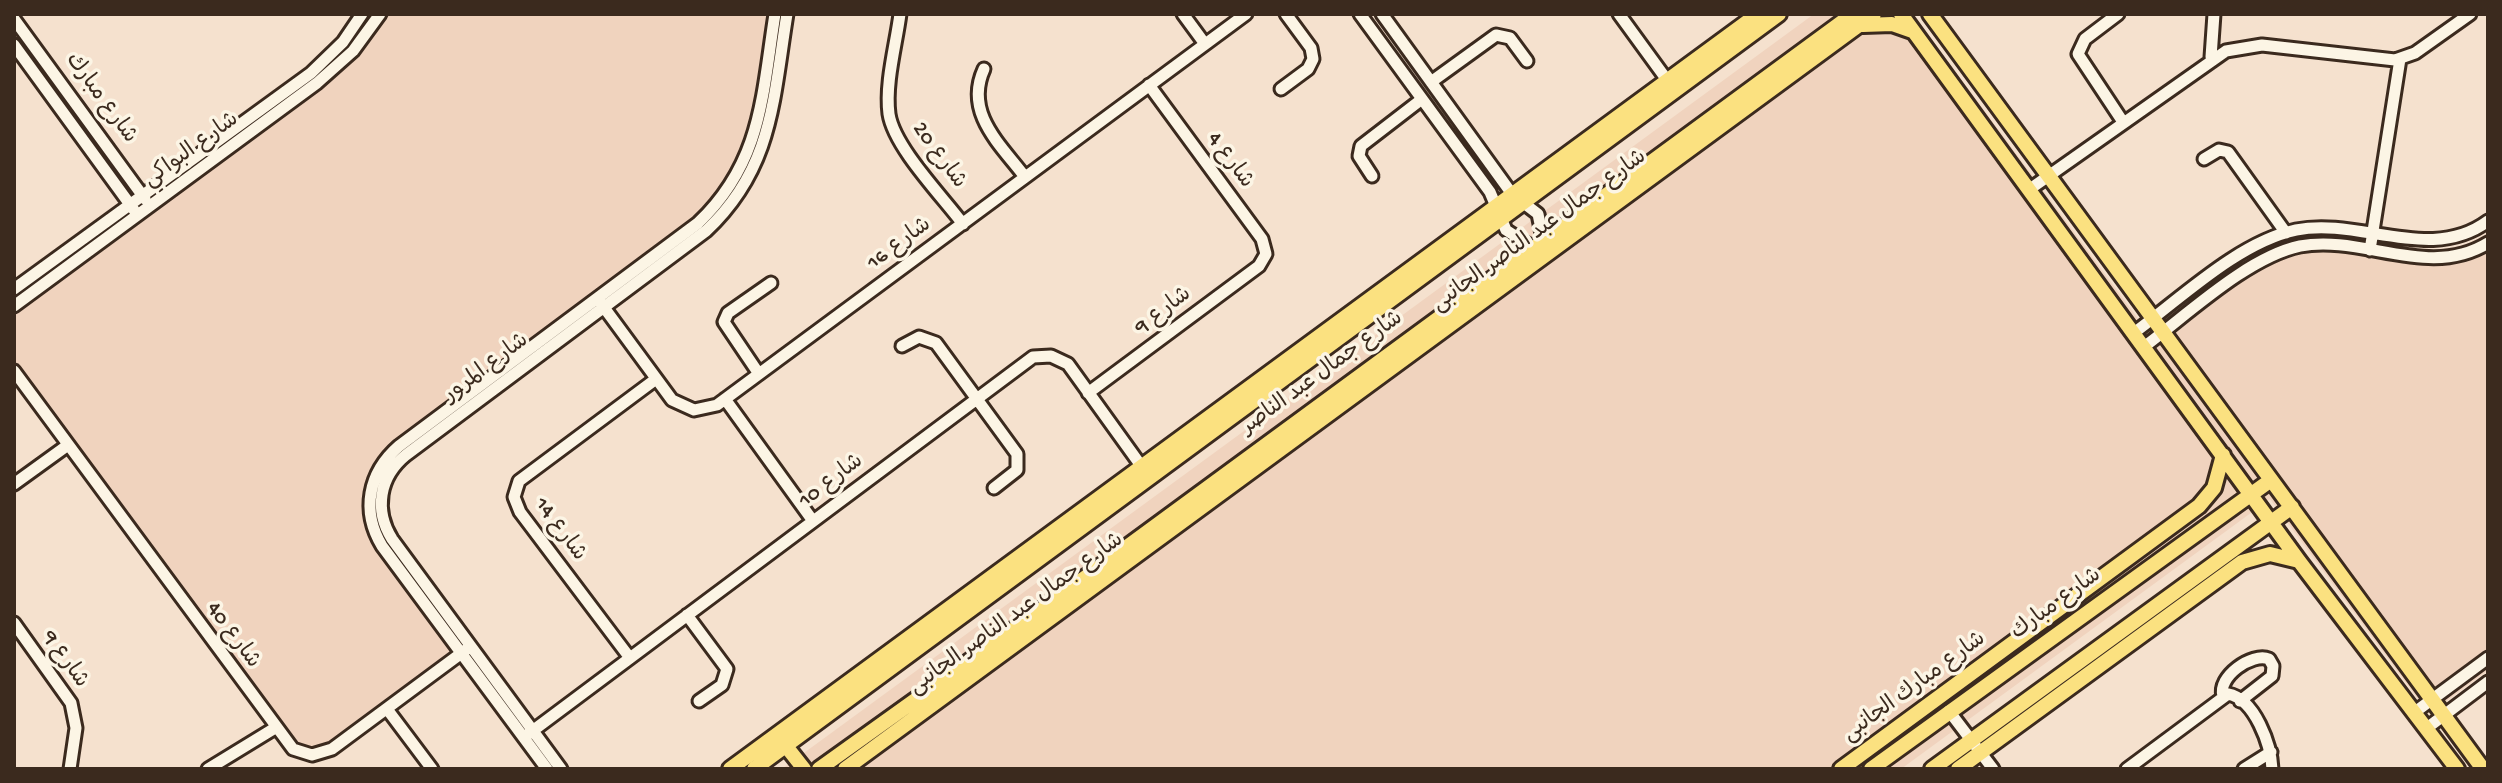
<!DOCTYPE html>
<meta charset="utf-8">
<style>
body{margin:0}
#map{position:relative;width:2502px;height:783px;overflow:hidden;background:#f5e1ce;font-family:"Gochi Hand",sans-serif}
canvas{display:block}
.frame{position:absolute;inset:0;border:16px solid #3b2a1e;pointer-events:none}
</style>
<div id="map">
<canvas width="2502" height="783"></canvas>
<div class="frame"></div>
</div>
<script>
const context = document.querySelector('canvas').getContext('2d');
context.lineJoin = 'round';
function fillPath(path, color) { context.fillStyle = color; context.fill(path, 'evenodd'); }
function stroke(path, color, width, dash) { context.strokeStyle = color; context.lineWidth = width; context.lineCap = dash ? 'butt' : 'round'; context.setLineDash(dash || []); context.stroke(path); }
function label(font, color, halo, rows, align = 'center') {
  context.font = font + ' "Gochi Hand","Playpen Sans Arabic",sans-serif'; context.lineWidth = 7; context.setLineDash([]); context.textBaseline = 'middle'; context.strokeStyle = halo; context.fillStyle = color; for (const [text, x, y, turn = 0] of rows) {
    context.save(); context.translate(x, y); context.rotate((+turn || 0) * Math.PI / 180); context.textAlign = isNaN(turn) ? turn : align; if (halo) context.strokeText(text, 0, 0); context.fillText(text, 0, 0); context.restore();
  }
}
const built = new Path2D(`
 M372,14H780L755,152L738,188L711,219L393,460L379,482L376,513L381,533L464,645L329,746L314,751L295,745L286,737L14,363V297L317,72L353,41Z
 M1814,14H1913L2147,331L2257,255L2291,240L2305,237L2437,251L2465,245L2488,233V670L2429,714L2270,499L1901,769H782Z`);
const minor = new Path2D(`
 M900,14C896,45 885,83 889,114C894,147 942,196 963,224
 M1183,14L1205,44
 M1360,14L1490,192L1506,230L1532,247
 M1382,14L1512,194L1538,214L1543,239
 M1619,14L1667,80
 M2118,14L2085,39L2078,54L2123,122
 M14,19L145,199
 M14,45L134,210
 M2211,57L2214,14
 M984,69C964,113 1000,144 1025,177
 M1431,82L1496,35L1510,38L1527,61
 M1281,89L1308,69L1313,59L1311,48L1286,14
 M2204,159L2219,150L2228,152L2286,233
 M1372,176L1359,156L1361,146L1422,99
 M2030,189L2226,51L2262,45L2395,60L2415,53L2470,14
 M2370,250L2400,59
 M14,289L311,73L343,42L362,14
 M600,302L672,400L694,410L717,405L1246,14
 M14,306L317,83L353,51L380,14
 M2135,332C2181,298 2239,242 2296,230C2360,217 2430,264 2488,221
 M902,346L919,337L936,343L1017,454V470L994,488
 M2145,346C2188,314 2248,257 2300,246C2363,234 2428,280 2488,243
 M14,371L293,749L312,755L332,749L467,649
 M759,374L724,322L728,313L771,283
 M1088,393L1259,266L1266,254L1262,239L1149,85
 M725,399L813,521
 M14,484L68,445
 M687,615L727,669L722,685L699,701
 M14,623L71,703L76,728L70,769
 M630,658L520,512L514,497L519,481L656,379
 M2223,696C2217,677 2252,652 2269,659L2273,666L2272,676L2240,701
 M387,709L432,769
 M1949,711L1993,769
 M2415,712L2488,658
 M2427,728L2488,682
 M527,735L1033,357L1051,356L1068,364L1142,467
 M208,769L275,728
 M547,769L382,546C361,511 368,473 399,446L698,223C762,162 762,96 775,14
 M561,769L392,539C374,510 379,477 406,455L706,231C773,168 773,100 787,14
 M2127,769L2228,694C2255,699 2271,745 2272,769
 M2244,769L2271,752`);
const major = new Path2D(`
 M1901,14L2299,561L2457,769
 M1930,14L2483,769
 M1863,25L1892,24L1912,31
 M782,741L804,769
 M730,769L1758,14
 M754,769L1779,14
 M819,769L1041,610L1853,14
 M845,769L1874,14
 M1841,769L2199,506L2214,488L2223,455
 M1871,769L2271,480
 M1932,769L2292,507
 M1958,769L2242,562L2270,554L2299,561`);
const streetNames = [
 ["شارع مبارك",100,99,54],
 ["شارع البواكي",192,151,-36],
 ["شارع 20",938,156,54],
 ["شارع 4",1229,161,54],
 ["شارع جمال عبد الناصر الجانبى",1540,232,-36],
 ["شارع 16",900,245,-36],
 ["شارع 9",1164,312,-37],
 ["شارع المرور",487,369,-37],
 ["شارع جمال عبد الناصر",1323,374,-36],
 ["شارع 10",832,482,-37],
 ["شارع 14",559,530,54],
 ["شارع مبارك",2057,605,-36],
 ["شارع جمال عبد الناصر الجانبى",1017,615,-36],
 ["شارع 40",232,636,54],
 ["شارع 9",64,660,55],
 ["شارع مبارك الجانبى",1915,688,-36]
];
fillPath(built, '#f0d3be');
stroke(minor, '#3b2a1e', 17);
stroke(major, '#3b2a1e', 20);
stroke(minor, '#fcf5e5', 11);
stroke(major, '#fbe180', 14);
label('22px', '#3b2a1e', '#fcf5e5', streetNames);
</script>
